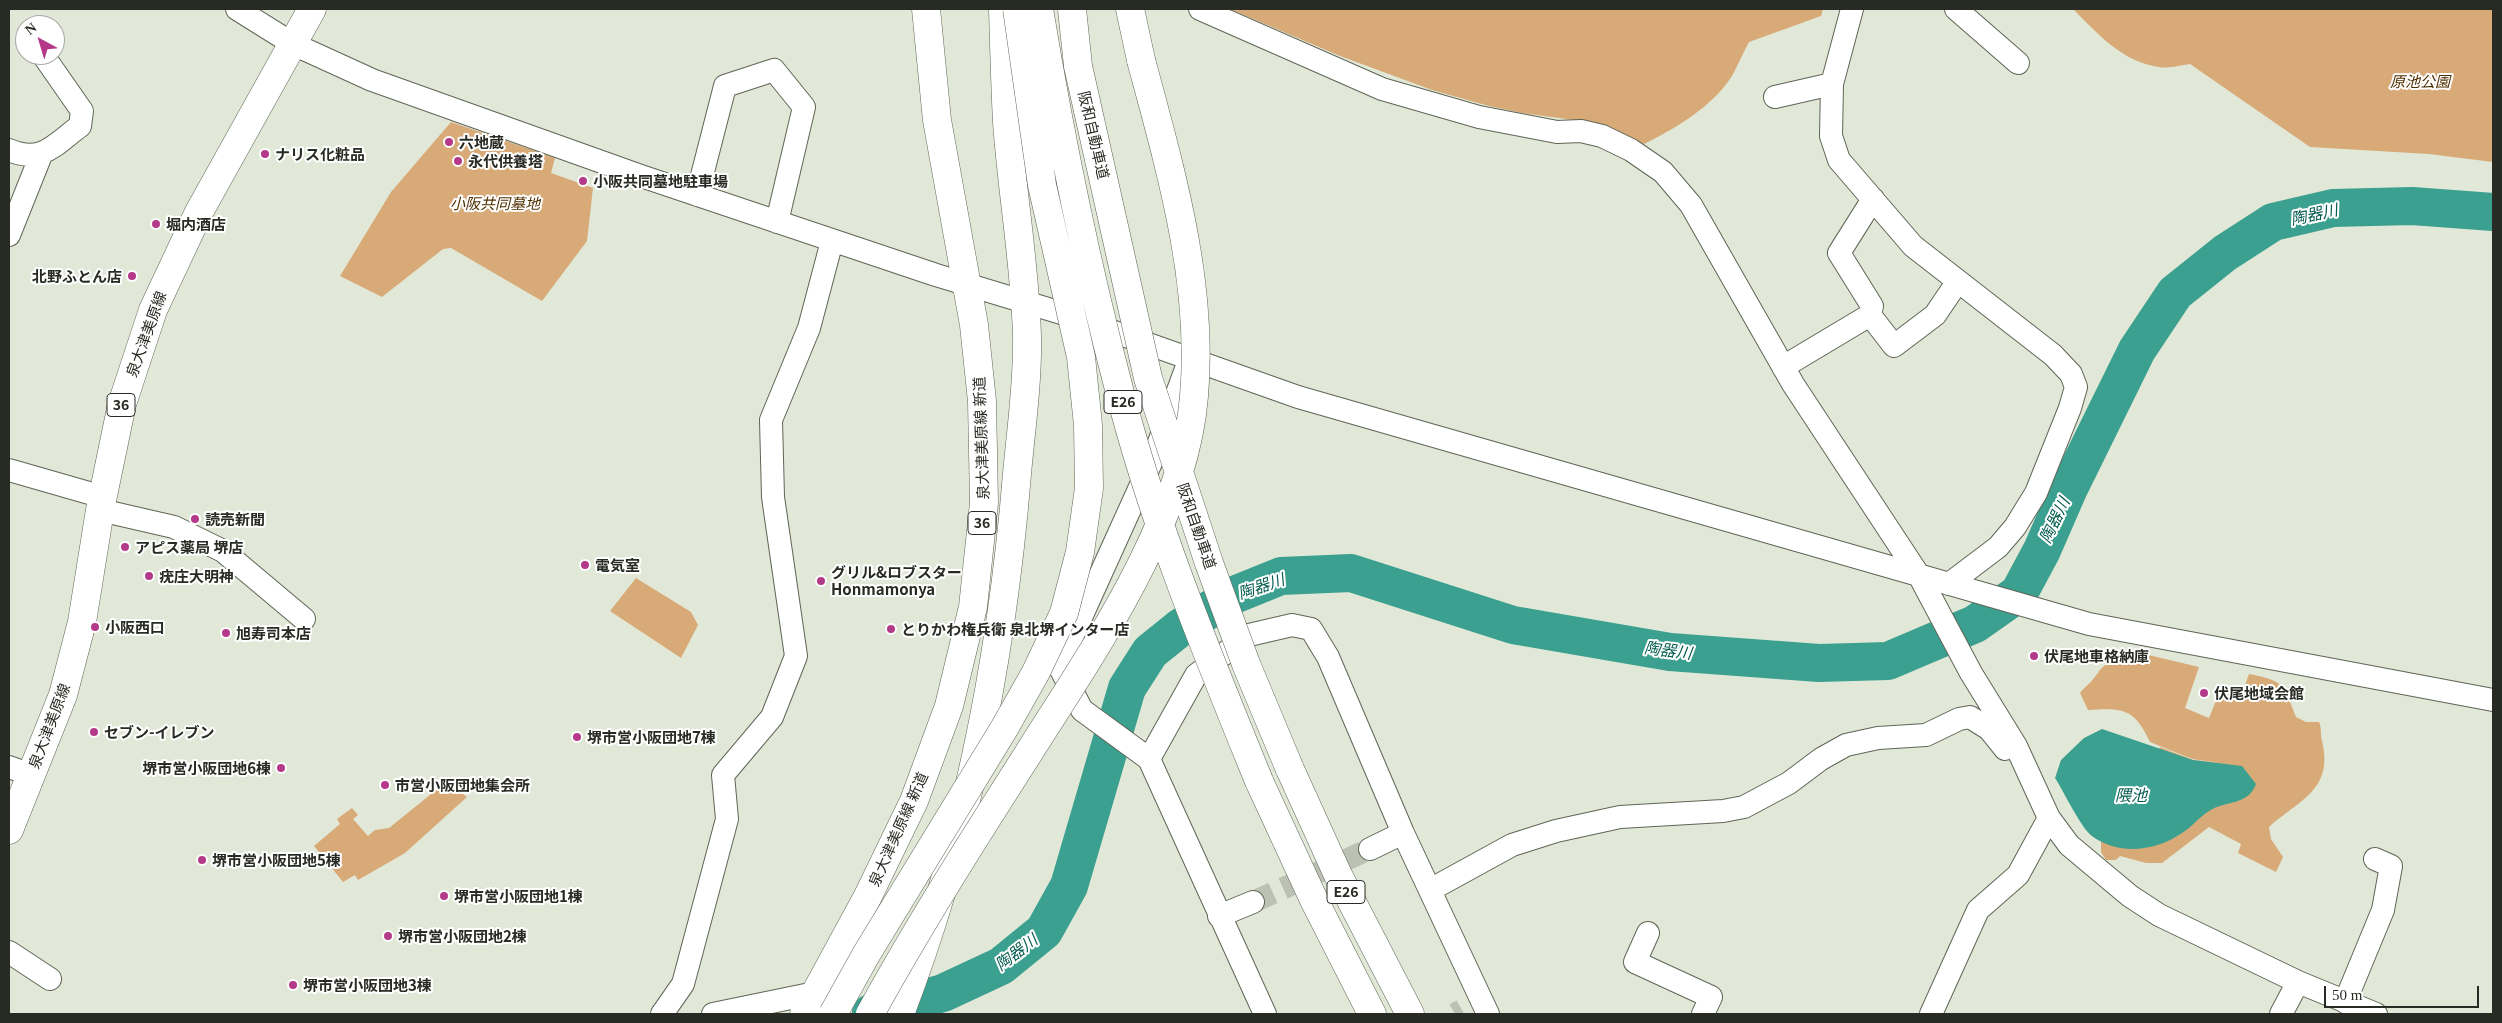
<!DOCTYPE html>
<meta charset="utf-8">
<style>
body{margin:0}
#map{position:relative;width:2502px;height:1023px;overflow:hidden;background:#e1e8d7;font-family:Georgia,serif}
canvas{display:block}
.frame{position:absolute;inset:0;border:10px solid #282a24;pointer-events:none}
.north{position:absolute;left:15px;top:15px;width:50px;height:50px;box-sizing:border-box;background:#fff;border:1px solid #a9aaa7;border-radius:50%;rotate:321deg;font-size:14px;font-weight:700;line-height:20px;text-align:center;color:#282a24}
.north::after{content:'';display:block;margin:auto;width:18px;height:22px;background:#b53989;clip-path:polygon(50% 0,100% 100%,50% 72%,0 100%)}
.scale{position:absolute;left:2324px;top:986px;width:155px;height:22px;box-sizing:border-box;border:2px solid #282a24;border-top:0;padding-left:6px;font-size:15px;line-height:18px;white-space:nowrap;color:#282a24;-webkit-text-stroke:4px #fff;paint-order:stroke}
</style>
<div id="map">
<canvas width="2502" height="1023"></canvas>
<div class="frame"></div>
<div class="north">N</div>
<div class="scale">50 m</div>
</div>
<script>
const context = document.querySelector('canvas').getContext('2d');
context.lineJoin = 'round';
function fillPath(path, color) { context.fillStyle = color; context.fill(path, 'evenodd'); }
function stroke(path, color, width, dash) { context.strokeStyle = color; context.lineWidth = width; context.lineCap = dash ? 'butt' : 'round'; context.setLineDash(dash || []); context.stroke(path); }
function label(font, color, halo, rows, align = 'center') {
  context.font = font + ' Georgia,"Noto Sans JP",serif'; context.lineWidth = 4; context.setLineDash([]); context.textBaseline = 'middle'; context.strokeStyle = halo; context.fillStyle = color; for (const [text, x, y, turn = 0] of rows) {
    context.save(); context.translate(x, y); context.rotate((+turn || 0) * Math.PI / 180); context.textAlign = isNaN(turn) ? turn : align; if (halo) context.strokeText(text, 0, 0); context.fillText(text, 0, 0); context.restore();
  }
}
const green = new Path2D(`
 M1230,9H1823L1821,16L1749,42C1743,53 1738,65 1732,76C1712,107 1676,128 1644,144L1603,124L1522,113L1489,106L1432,90L1340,56Z
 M2073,9H2493V162L2429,154L2310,147L2190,64C2181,65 2169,69 2159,67C2122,62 2097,33 2073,9Z
 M451,122L555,158L551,173L593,188L587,241L542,301L451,248L443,249L382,297L340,276L391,192Z
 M636,578L691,612L698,625L681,658L610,611Z
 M2123,649L2199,667L2185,708L2209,718L2222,686L2242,694L2249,674C2285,681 2283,684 2296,717L2306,722H2319C2322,728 2320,734 2322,741C2334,790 2299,800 2269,827L2271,839L2283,857L2276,872L2238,853L2241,844L2209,827L2162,863H2146L2120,856L2116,860H2106L2101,852V841L2092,836L2079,819L2117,817L2160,747L2193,760L2220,763L2192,759L2150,742C2134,708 2123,708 2088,710L2080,693C2084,687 2090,684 2094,678C2102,668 2103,663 2117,662L2118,654Z
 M446,782L467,797L405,853L358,880L355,875L343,882L314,846L340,824L337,819L352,808L358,815L353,819L368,836L375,830L389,828Z`);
const water = new Path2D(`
 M2102,729L2193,760L2242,766L2256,784C2248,806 2226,800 2209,811C2199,817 2192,827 2182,833C2156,851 2119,856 2092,836C2081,828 2064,792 2055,778L2061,760L2084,738Z`);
const river = new Path2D(`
 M871,1013L943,993L1001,966L1044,931L1069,886L1127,688L1150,652L1181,627L1234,595L1281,576L1351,573L1513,625L1670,652L1819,663L1888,661L1975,624L2019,593L2042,550L2069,488L2137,350L2175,293L2225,253L2273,222L2333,208L2412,206L2493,212`);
const minorTunnel = new Path2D(`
 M1253,902L1370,849
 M1455,1014L1462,1010`);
const minor = new Path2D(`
 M237,9L293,44L372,80L641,176L936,275L1058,312L1298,397L2089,624L2493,700
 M1200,9L1382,89L1479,117L1557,132L1581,131L1602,136L1631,150L1663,172L1691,205L1793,384L1920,577L1971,673L2016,746L2049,818L2069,845L2130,896L2159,915L2298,982L2376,1014
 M1852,9L1832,84L1831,136L1839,160L1913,246L2053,355L2071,374L2076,387L2070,408L2036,493L2015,527L1998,547L1949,584
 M1956,9L2018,63
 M1775,97L1832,84
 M9,150C42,164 54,145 80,126L82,111L43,55
 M697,195L725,86L774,70L804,107L777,222
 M9,235L41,155
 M1870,315L1894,346L1935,315L1958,281
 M1190,358L1154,456L1059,666L1082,710L1149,759L1265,1014
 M1783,367L1870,315L1872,306L1839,253L1873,199
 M9,470L103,497
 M100,510L174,527L223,551L304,619
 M1149,759L1196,675L1249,635L1292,625L1311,629L1328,657L1403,833L1488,1014
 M9,767L31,775
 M1370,849L1403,833
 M1430,890L1512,845L1556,831L1620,817L1723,811L1744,807L1789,783L1821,759L1846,745L1878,738L1926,735L1959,719L1970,717L1989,729L2005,749
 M1219,916L1253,902
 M1648,933L1635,962L1711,997L1703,1014
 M9,952L50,979
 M2345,1002L2383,910L2391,866L2375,859
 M662,1014L683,984L727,819L723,775L772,717L796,656L773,497L771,420L809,328L832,241
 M713,1014L815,993
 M1931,1014L1978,910L2018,875L2049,818
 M2281,1014L2298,982`);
const major = new Path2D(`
 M9,830L63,695L82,622L100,510L122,404L153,310L199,212L312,9
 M804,1014L867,898L914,801L949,706L973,607L984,503L982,401L974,325L937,120L926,9
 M900,1014C966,842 1002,658 1017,474C1021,429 1028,382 1027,336C1025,264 1012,193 1007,122C1005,84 1004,46 1003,9`);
const highway = new Path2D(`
 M1130,9L1141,60
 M1289,767L1338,875L1410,1014
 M1259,781L1314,900L1372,1014`);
const highwayBridge = new Path2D(`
 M1039,9C1060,136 1086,264 1119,389C1153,523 1207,653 1259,781
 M1072,9L1078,66L1148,378L1209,563L1246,664L1289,767
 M833,1014L867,953L1005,727L1036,672L1064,613L1080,552L1089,488L1088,425L1081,357L1042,185L1017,9
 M870,1014C919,925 973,840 1028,754C1094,649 1184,522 1194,396C1204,282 1170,168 1141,60`);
const markers = [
 [449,142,5,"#b53989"],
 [265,154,5,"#b53989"],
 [458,161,5,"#b53989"],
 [583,181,5,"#b53989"],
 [156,224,5,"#b53989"],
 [132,276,5,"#b53989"],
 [195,519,5,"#b53989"],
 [125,547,5,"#b53989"],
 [585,565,5,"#b53989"],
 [149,576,5,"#b53989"],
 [821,581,5,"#b53989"],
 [95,627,5,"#b53989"],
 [891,629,5,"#b53989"],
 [226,633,5,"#b53989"],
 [2034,656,5,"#b53989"],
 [2204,693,5,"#b53989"],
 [94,732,5,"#b53989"],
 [577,737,5,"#b53989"],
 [281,768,5,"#b53989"],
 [385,785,5,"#b53989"],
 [202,860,5,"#b53989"],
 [444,896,5,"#b53989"],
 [388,936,5,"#b53989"],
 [293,985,5,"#b53989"]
];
const shields = [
 [1123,402,38],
 [121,405,28],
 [982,523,28],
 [1346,892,38]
];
const shieldNames = [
 ["E26",1123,402],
 ["36",121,405],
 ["36",982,523],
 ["E26",1346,892]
];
const parkNames = [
 ["原池公園",2420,81],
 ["小阪共同墓地",495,203]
];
const streetNames = [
 ["阪和自動車道",1094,135,77],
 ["泉大津美原線",146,334,-70],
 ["泉大津美原線 新道",981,438,-92],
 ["阪和自動車道",1197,526,71],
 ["泉大津美原線",49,726,-69],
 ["泉大津美原線 新道",898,829,-66]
];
const poiNames = [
 ["六地蔵",459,142],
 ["ナリス化粧品",275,154],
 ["永代供養塔",468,161],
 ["小阪共同墓地駐車場",593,181],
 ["堀内酒店",166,224],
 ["北野ふとん店",122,276,"right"],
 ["読売新聞",205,519],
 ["アピス薬局 堺店",135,547],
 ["電気室",595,565],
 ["グリル&ロブスター",831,572],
 ["Honmamonya",831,589],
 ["疣庄大明神",159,576],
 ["小阪西口",105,627],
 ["とりかわ権兵衛 泉北堺インター店",901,629],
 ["旭寿司本店",236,633],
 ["伏尾地車格納庫",2044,656],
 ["伏尾地域会館",2214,693],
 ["セブン-イレブン",104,732],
 ["堺市営小阪団地7棟",587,737],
 ["堺市営小阪団地6棟",271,768,"right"],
 ["市営小阪団地集会所",395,785],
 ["堺市営小阪団地5棟",212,860],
 ["堺市営小阪団地1棟",454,896],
 ["堺市営小阪団地2棟",398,936],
 ["堺市営小阪団地3棟",303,985]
];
const waterNames = [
 ["陶器川",2314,214,-12],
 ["陶器川",2054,520,-64],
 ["陶器川",1261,586,-19],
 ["陶器川",1668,650,7],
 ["隈池",2131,795],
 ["陶器川",1016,952,-37]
];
fillPath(green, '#d8aa78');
fillPath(water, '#3ba08f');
stroke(river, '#3ba08f', 38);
stroke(minorTunnel, '#bcc2b3', 22, [22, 11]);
stroke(minor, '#606556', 24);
stroke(major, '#606556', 29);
stroke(highway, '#606556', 29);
stroke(minor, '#fff', 22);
stroke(major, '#fff', 28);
stroke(highway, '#fff', 28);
stroke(highwayBridge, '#606556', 29, []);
stroke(highwayBridge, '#fff', 28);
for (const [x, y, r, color] of markers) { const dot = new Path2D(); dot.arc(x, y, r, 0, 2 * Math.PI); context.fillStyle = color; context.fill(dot); stroke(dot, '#fff', 2); }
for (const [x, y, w] of shields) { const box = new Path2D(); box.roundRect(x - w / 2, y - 11.5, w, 23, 4); context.fillStyle = '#fff'; context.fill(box); stroke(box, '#282a24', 1); }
label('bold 14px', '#282a24', null, shieldNames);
label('italic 15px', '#502f00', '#fff', parkNames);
label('15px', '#282a24', '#fff', streetNames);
label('bold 15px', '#282a24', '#fff', poiNames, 'left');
label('italic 16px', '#055c50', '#fff', waterNames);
</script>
